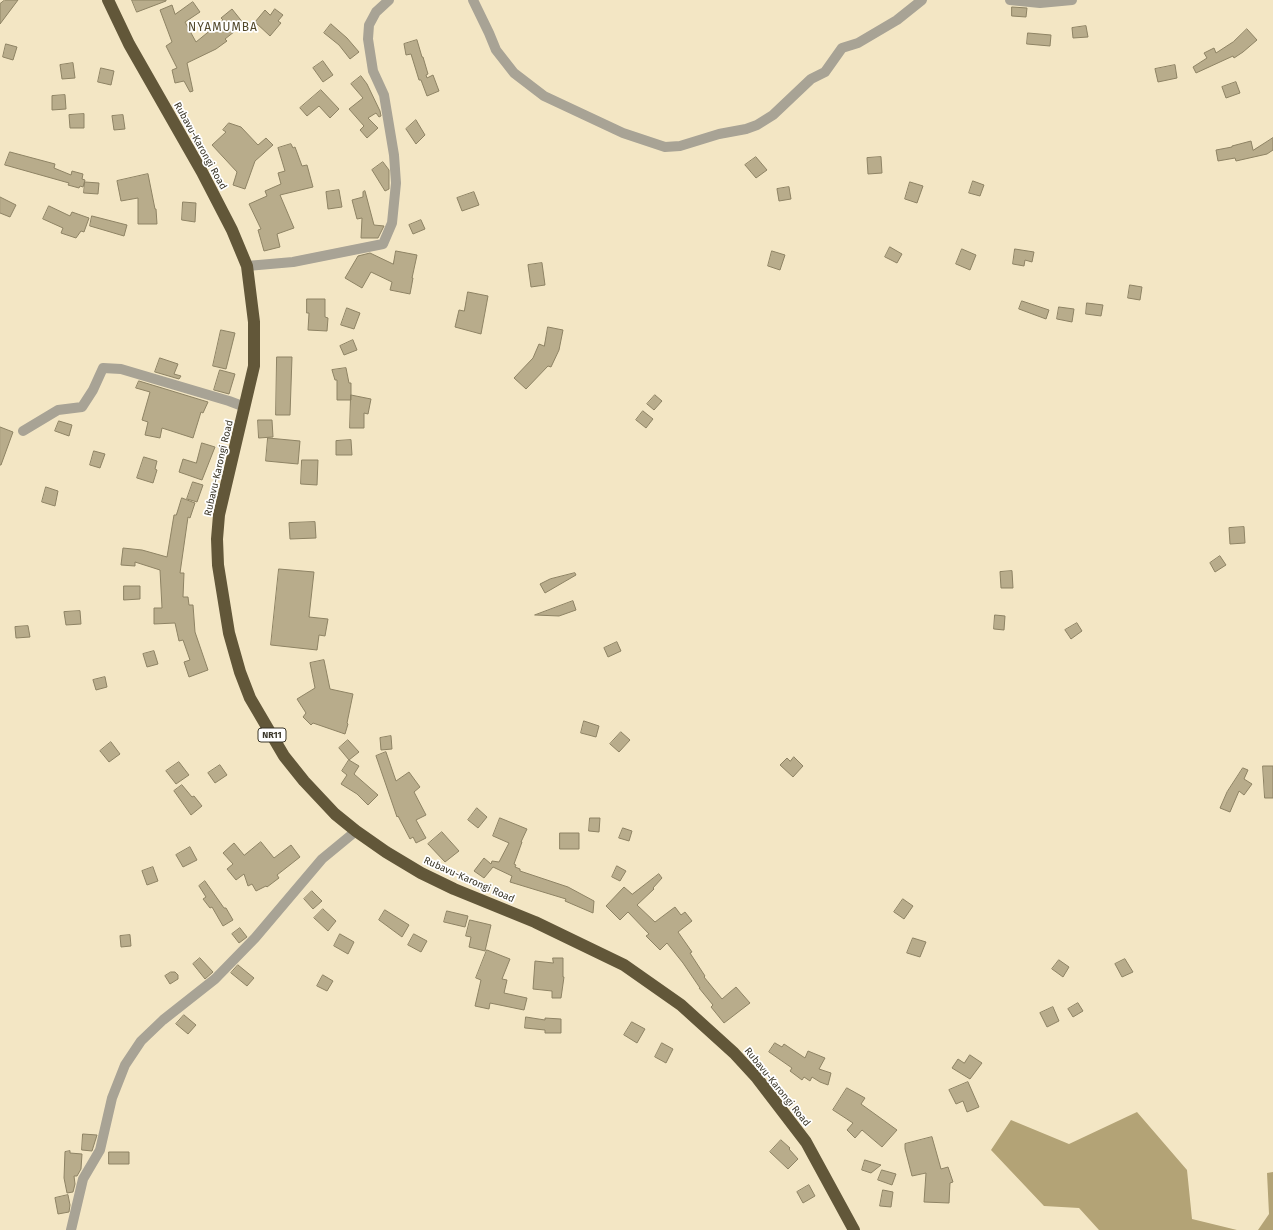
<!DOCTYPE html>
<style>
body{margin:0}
canvas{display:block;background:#f3e6c4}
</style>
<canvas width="1273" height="1230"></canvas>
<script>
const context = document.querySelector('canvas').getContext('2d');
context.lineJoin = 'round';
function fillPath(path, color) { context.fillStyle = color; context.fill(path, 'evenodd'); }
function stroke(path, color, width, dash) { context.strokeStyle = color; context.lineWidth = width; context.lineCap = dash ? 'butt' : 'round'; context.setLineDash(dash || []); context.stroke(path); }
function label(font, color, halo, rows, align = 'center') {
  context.font = font + ' "Fira Sans",sans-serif'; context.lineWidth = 3.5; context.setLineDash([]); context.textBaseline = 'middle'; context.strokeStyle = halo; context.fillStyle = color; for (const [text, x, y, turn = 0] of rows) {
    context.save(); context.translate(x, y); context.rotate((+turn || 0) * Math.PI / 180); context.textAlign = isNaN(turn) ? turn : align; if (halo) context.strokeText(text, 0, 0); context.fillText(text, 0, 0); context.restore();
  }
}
const forest = new Path2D(`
 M1137,1112L1187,1170L1192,1219L1237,1230H1099L1079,1208L1044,1206L991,1150L1011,1120L1069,1144Z
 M1273,1172V1230H1258L1269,1214L1267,1173Z`);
const building = new Path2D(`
 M5,0H18L0,24V4Z
 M132,0H166V1L137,12Z
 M193,2L200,12L185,22L196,42L223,20L221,18L232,9L244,24L225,39L227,41L216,49L187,63L193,91L190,92L184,81L175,83L172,70L177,68L166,46L172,42L160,10L172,5L175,14Z
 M1012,7L1027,8L1026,17L1012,16Z
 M275,9L283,15L278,21L281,23L270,36L255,22L265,10L270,15Z
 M331,24L347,38L359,52L350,59L339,45L324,33Z
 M1086,26L1088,37L1073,38L1072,28Z
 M1247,29L1257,40L1243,52L1234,58L1233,56L1196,73L1193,67L1207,58L1204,53L1214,48L1216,53L1233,42Z
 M1028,33L1051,35L1050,46L1027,44Z
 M417,40L422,57H423L428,74L426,75L427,78L433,75L439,91L427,96L421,80H419L411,54L406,55L404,44Z
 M6,44L17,47L13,60L3,57Z
 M323,61L333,75L323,82L313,68Z
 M73,63L75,78L62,79L60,65Z
 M1175,65L1177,78L1158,82L1155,69Z
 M101,68L114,71L111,85L98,82Z
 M361,76L367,84L380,111L381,116L379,117L376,113L368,118L378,128L367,138L360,130L364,126L349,109L363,98L351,84Z
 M1236,82L1240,93L1226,98L1222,87Z
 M321,90L339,109L330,118L319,106L307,116L300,108Z
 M65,95L66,109L52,110V96Z
 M84,114V128H70L69,115Z
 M123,115L125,129L114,130L112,116Z
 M416,120L425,135L416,144L406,129Z
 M229,123L241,127L258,145L266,138L273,145L255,161L245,189L233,185L237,172L212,145L226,132L223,130Z
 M1273,138V150L1267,154L1236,161L1235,158L1218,161L1216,150L1232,147V146L1251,141L1253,150Z
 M291,144L293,148L295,147L302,166L307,165L313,187L280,195L294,228L277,234L280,247L264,251L258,230L261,229L249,204L267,196L265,191L281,184L278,173L285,171L278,148Z
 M10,152L55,164L54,168L71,175L72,171L83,174L82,179L85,180L83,187L80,186L79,188L68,185L69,183L5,165Z
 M756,157L767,170L756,178L745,165Z
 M881,157L882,173L868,174L867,158Z
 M383,162L389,170V189L385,191L372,170Z
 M148,174L155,209H156L157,224H138V198L121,201L117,181Z
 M973,181L984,185L980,196L969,193Z
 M85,182L99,183L98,194L84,193Z
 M910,182L923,186L917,203L905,199Z
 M789,187L791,199L779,201L777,189Z
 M339,190L342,207L328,209L326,192Z
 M365,191L374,225L384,226L378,238H361L362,218L357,219L352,200L363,197V192Z
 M474,192L479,205L462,211L457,198Z
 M0,197L16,205L10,217L0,213Z
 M183,202L196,203L195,222L182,220Z
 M49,206L70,216L72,212L89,218L84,232L81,231L76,238L61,233L63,228L43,219Z
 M92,216L127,225L124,236L90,226Z
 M421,220L425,229L413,234L409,225Z
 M890,247L902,254L897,263L885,257Z
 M962,249L976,255L970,270L956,264Z
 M1015,249L1034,252L1032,262L1025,260L1024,266L1013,264Z
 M396,251L417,255L412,278H413L410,294L390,290L392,282L371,272L362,288L345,278L358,256L370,253L393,264Z
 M772,251L785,255L780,270L768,266Z
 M542,263L545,285L531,287L528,265Z
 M1130,285L1142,287L1140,300L1128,298Z
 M468,292L488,296L481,334L455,327L459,310L464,311Z
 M307,299H325V317L328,318L327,331L308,330L309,313H307Z
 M1022,301L1049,310L1046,319L1019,309Z
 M1087,303L1103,305L1101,316L1086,314Z
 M1059,307L1074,309L1072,322L1057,319Z
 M347,308L360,313L354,329L341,325Z
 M548,327L563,330L559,350L551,367L548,366L526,389L514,378L533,358L539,344L544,346Z
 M221,330L235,333L226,369L213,366Z
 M353,340L357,350L344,355L340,346Z
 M277,357H292L290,415H276Z
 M160,358L178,364L174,374L181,376L179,379L155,372Z
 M346,368L349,383H351V400H337V380H335L332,370Z
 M220,370L235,374L229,394L214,390Z
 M139,381L208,402L203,413L201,412L193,438L162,428L160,438L145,435L148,422L142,420L150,392L136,388Z
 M351,395L371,399L368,414L364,413V428H350Z
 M655,395L662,401L654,410L647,404Z
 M643,411L653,419L646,428L636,420Z
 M258,420H272L273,437L259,438Z
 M59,421L72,425L69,436L55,431Z
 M0,427L13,432L1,465H0Z
 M268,438L300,441L298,464L266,461Z
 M351,440L352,455H336V441Z
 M202,443L215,447L202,480L179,472L183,459L196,463Z
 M94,451L105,454L100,468L90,465Z
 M144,457L157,461L155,469L157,470L153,483L137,478Z
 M302,460H318L317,485L301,484Z
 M193,482L203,485L197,502L187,499Z
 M46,487L58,491L55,506L42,502Z
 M182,498L195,503L190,518L188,517L180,573H184L183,597H188L189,605H193L195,632L208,670L189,677L184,662L190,660L183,640L179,641L175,623L154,624V608H162L160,570L135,562V566L121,565L123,548L142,550L167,557L174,515H176Z
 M315,522L316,538L290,539L289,523Z
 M1244,527L1245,543L1230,544L1229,528Z
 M1220,556L1226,565L1215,572L1210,563Z
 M279,569L314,572L309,617L328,619L325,636L319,635L317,650L271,645Z
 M1012,571L1013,588H1001L1000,572Z
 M575,573L576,575L545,593L540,584L550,579Z
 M124,586H140V599L124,600Z
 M573,601L576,610L559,616L535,615Z
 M80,611L81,624L66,625L64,612Z
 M995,615L1005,616L1004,630L994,629Z
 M1077,623L1082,631L1071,639L1065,630Z
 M28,626L30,637L16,638L15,627Z
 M617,642L621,651L608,657L604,648Z
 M154,651L158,664L147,667L143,654Z
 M324,660L330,689L353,694L347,723L348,724L345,734L313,723L311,725L303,717L306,713L297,699L315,688L310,663Z
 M105,677L107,687L96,690L93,680Z
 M584,721L599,726L596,737L581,733Z
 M621,732L630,740L619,752L610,744Z
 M391,736L392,749L381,750L380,738Z
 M348,740L359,752L349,760L339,748Z
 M111,742L120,754L109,762L100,751Z
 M386,752L396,781L409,772L420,787L414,792L426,815L416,820L426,838L416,843L413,837L410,839L398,816L397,817L376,756Z
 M794,757L803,766L793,777L780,765L787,758L790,761Z
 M349,760L359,766L354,774L378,795L368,805L357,794L341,784L347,775L342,771Z
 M179,762L189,775L176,784L166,771Z
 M220,765L227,775L215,783L208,773Z
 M1263,766H1273V798H1265Z
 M1243,768L1248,770L1244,779L1252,784L1244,795L1239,791L1230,812L1220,808L1227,792Z
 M182,785L192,797L194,796L202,806L191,815L174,791Z
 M477,808L487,817L478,828L468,820Z
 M500,818L527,829L521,842H522L514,864L516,865L515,867L520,869V871L568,887L594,901L593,913L565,901L566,899L510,882L512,876L493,867L484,878L474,871L484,858L491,864L492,861L499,862L509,843L493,836Z
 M590,818H600L599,832L589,831Z
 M623,828L632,831L629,841L619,838Z
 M442,832L459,851L445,862L428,844Z
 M560,833H579V849H560Z
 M261,842L274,858L291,845L300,857L277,875L279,878L267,887L266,886L256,891L252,884L248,886L244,874L236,880L227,869L233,864L223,853L234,843L244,855Z
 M190,847L197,860L183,867L176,855Z
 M617,866L626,871L620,881L612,877Z
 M153,867L158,881L147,885L142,871Z
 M659,874L662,878L653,888L654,889L637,905L655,922L675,907L681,915L685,912L692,921L678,932L692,952L690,953L705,976L704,977L722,999L736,987L750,1003L724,1023L711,1007L713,1005L699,988H700L683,963L667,943L660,950L646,936L649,934L628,912L620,920L606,906L624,887L632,894Z
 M205,881L224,908H226L233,920L223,926L212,907L210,908L203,899L206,897L199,886Z
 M312,891L322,901L313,909L304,899Z
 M903,899L913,906L904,919L894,912Z
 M323,909L336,921L328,931L314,918Z
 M385,910L409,925L402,937L379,920Z
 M447,911L468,916L465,927L444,922Z
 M470,920L491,925L485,951L469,947L471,937L466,936Z
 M240,928L247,937L239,943L232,934Z
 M340,934L354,942L348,954L334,946Z
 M414,934L427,941L421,952L408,945Z
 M130,935L131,946L121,947L120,936Z
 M913,938L926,942L920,957L907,953Z
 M487,950L510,959L502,979L507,980L504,993L527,998L524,1010L490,1003L489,1009L475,1006L481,980L476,978Z
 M200,958L213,972L205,979L193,964Z
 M553,958H563V977H564L561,998H552V991L533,989L535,961L553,963Z
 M1125,959L1133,972L1122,977L1115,964Z
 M1059,960L1069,967L1063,977L1052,969Z
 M238,965L254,978L247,986L231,973Z
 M171,972H175L178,975V979L170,984L165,976Z
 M323,975L333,981L327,991L317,986Z
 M1078,1003L1083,1011L1073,1017L1068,1009Z
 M1053,1007L1059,1021L1047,1027L1040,1013Z
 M184,1015L196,1025L188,1034L176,1024Z
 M526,1017L545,1020V1018L561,1019V1033H545V1030L525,1028Z
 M632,1022L645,1029L637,1043L624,1035Z
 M662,1043L673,1049L666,1063L655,1057Z
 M775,1043L782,1047L784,1044L805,1058L808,1051L825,1058L819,1069L831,1073L828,1085L820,1082L812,1077L810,1081L804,1077L802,1080L790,1071L792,1068L769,1052Z
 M970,1055L982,1063L970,1079L952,1068L958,1059L964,1063Z
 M968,1082L979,1107L967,1112L963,1101L956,1104L949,1090Z
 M847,1088L865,1098L861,1104L897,1130L882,1147L862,1130L855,1138L847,1130L853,1123L833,1110Z
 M83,1134L97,1135L92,1151L82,1150Z
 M932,1137L941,1169L948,1167L953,1182L950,1183L949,1203L924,1202L926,1173L912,1176L905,1149V1144Z
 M781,1140L790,1148L789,1149L798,1159L788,1169L770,1152Z
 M70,1151V1153L82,1154L81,1169L77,1176H74L75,1184L73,1192L67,1193L64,1178L65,1152Z
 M109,1152H129V1164H109Z
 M865,1160L881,1165L871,1173L862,1170Z
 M882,1170L896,1174L892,1185L878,1180Z
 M809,1185L815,1196L803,1203L797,1192Z
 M883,1190L893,1192L891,1207L880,1206Z
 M68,1195L70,1205L69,1212L58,1214L55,1198Z`);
const street = new Path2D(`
 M473,0L489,33L496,50L514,73L544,96L623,133L665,147L680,146L719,134L746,129L757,125L773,115L811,79L825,72L842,48L858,43L897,20L922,0
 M1010,0L1040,3L1072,0
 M247,266L293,262L383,244L392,223L396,183L394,155L384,95L373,71L368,39L369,25L376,12L389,0
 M23,431L58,410L82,407L93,390L103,368L121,369L229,401L245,407
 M71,1230L83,1179L100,1150L112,1098L125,1065L141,1041L163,1020L215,979L255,938L322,859L356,831`);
const highway = new Path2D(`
 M108,0L129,44L202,172L232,230L247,266L254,322V366L219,515L217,539L218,565L229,633L240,672L250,698L284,756L304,781L335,814L356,831L386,852L421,873L454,889L535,922L624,965L681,1005L734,1053L757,1078L806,1142L854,1230`);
const shields = [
 [272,735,28]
];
const shieldNames = [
 ["NR11",272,735]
];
const streetNames = [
 ["Rubavu-Karongi Road",200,146,61],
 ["Rubavu-Karongi Road",219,468,-77],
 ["Rubavu-Karongi Road",469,880,24],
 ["Rubavu-Karongi Road",777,1087,51]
];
const quarterNames = [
 ["NYAMUMBA",223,28]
];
fillPath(forest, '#b3a376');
fillPath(building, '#b8ac8b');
stroke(building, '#8e8364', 1);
stroke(street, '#a8a395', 10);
stroke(highway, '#625739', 12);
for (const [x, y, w] of shields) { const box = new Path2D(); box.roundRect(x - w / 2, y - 7, w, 14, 3); context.fillStyle = '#fff'; context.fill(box); stroke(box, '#3b3729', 1); }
label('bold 9px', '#3b3729', null, shieldNames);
label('10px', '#3b3729', '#fff', streetNames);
context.letterSpacing = '1px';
label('12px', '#514729', '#fff', quarterNames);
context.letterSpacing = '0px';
</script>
